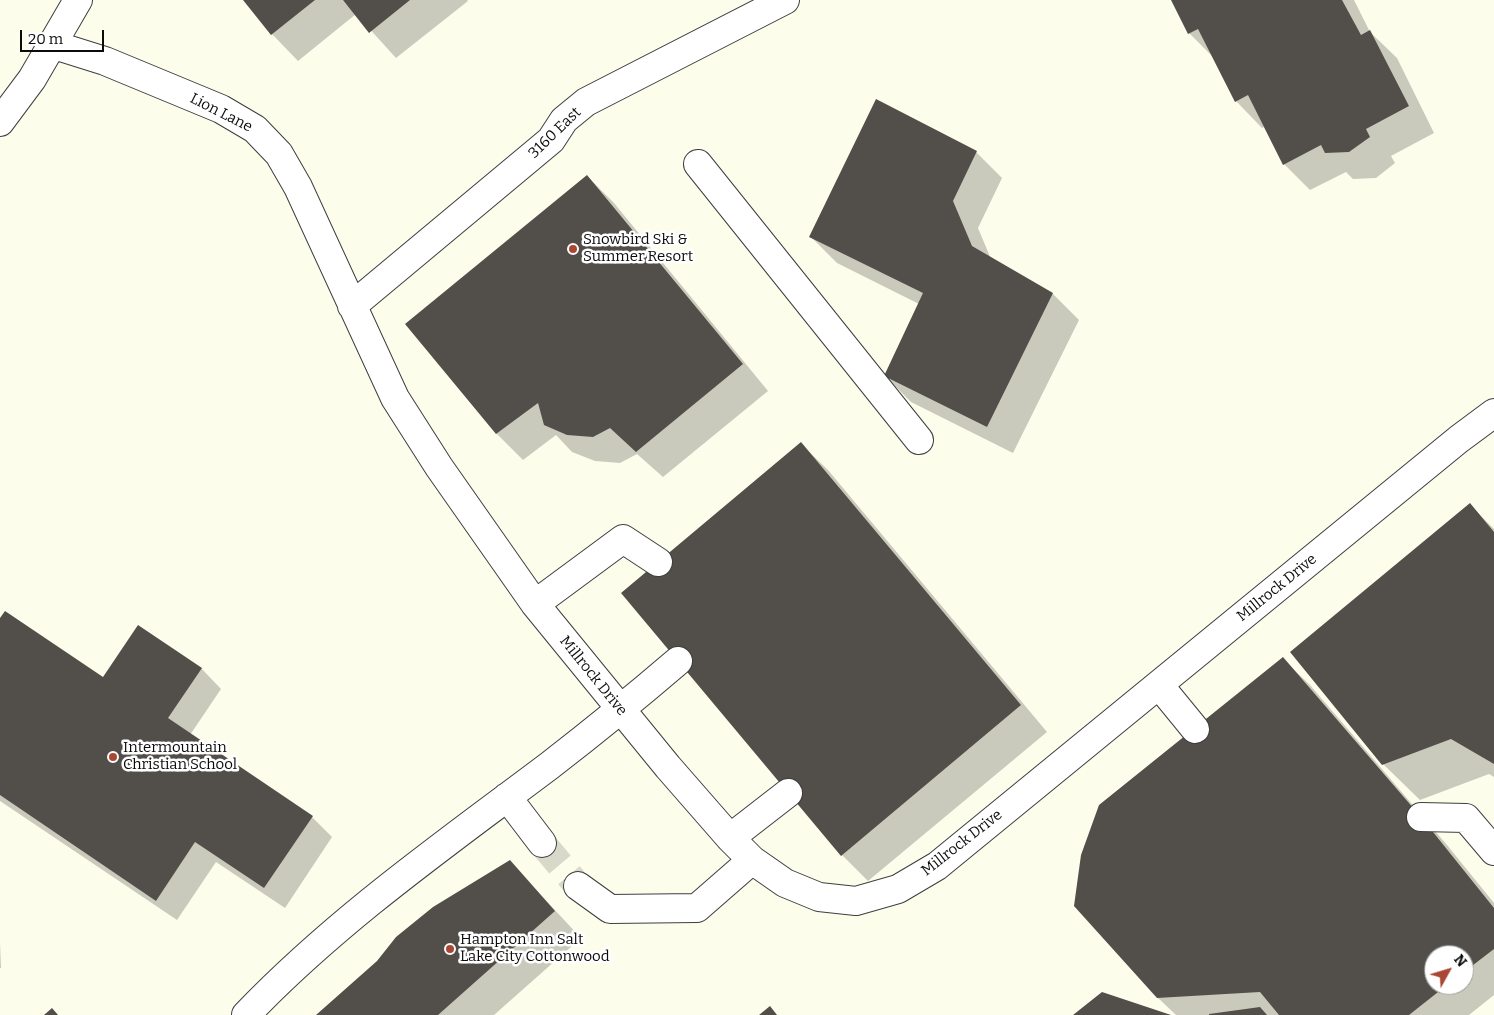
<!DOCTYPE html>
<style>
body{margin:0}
#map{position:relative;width:1494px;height:1015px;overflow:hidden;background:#fdfdec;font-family:Bitter,serif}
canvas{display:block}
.north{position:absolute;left:1424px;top:945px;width:50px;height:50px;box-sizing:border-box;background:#fff;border:1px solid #9d9d9d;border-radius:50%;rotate:51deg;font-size:14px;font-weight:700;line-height:20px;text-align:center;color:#0b0b0b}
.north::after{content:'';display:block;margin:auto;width:18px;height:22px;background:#aa4734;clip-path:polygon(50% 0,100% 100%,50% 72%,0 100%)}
.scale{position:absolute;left:20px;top:30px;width:84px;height:22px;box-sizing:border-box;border:2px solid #0b0b0b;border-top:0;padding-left:6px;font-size:15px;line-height:18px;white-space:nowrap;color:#0b0b0b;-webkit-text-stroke:4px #fff;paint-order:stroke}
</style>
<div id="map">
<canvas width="1494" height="1015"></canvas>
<div class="north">N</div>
<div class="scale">20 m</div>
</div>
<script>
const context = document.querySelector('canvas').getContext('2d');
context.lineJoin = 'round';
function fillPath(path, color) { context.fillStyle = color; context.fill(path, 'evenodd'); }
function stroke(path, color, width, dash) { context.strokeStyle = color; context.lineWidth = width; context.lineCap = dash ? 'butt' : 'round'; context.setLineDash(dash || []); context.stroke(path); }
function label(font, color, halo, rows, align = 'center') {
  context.font = font + ' Bitter,serif'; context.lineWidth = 5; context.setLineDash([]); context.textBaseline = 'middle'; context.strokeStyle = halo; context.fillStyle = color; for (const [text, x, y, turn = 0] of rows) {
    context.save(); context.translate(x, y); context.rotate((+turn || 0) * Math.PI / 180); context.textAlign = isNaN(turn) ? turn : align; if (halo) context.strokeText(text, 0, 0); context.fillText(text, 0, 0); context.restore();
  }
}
const shadow = new Path2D(`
 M245,0H467L468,1L396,58L356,14L298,61L272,34Z
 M1173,0H1354L1370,32L1397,58L1434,133L1391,156L1395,163L1376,178L1353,179L1346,172L1310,190L1284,164L1264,127L1262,128L1236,101L1213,57L1189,33Z
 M976,152L1002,178L978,228L991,259L1053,294L1079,320L1013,453L911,402L885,376L919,304L837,263L810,236Z
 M587,176L614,203L768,391L663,477L637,454L620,463L595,461L572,452L556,435L523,460L497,434L407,324Z
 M801,444L828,470L1047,732L868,881L842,855Z
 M1470,505L1494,529V777L1489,774L1420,800L1383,764Z
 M0,621L104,679L201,668L221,689L190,735L312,817L332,837L285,908L216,862L177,920L0,801Z
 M1283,659L1310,685L1447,845L1494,903V995L1469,1015H1176L1157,997ZM1434,955H1464V985H1434Z
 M510,862L581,938L494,1015H317L378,962Z
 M0,941V942L1,968H0Z`);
const building = new Path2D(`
 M243,0H315L271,35Z
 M343,0H410L369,33Z
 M1171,0H1342L1361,35L1370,30L1409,106L1366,129L1370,137L1349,152L1325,153L1321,145L1283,165L1248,95L1235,102L1198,29L1188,34Z
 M876,99L977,151L953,201L972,246L1053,293L987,427L884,376L923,293L809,237Z
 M587,175L743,364L636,452L610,428L593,437L567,435L544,425L538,403L496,434L405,324Z
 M801,442L1021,705L841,856L621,593Z
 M1470,503L1494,532V764L1451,739L1382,765L1290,652Z
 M5,611L103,677L138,625L202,668L168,718L313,816L264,888L195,842L156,901L0,795V618Z
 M1283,657L1421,817L1494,908V949L1464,972V955H1434V985H1447L1409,1015H1279L1260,992L1157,998L1074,906L1081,855L1099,805Z
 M510,860L555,911L438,1015H316L377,961L396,937L433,907Z
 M1102,992L1171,1015H1073Z
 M770,1006L777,1015H759Z
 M1260,1007L1267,1015H1209V1014Z
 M52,1008L58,1015H44Z`);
const minorTunnel = new Path2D(`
 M542,843L578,886`);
const minor = new Path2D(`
 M54,45L105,61L221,109L255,129L279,154L298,187L395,398L439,467L535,604L668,767L730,838L752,860L785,883L819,897L856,901L898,889L937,866L1459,439L1494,413
 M0,122L32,79L78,0
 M698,164L919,440
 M352,306L551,140L564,120L586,102L785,0
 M535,604L623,539L658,562
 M1159,685L1195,729
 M507,797L542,843
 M1421,817L1466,818L1494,851
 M730,838L788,793
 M578,886L610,909L697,908L752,860
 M246,1015C337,920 444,845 549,766C593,732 636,697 678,661`);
const markers = [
 [573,249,5,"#aa4734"],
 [113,757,5,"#aa4734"],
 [450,949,5,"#aa4734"]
];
const streetNames = [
 ["Lion Lane",221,113,27],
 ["3160 East",555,133,-44],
 ["Millrock Drive",1277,588,-39],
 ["Millrock Drive",593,676,51],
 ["Millrock Drive",962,843,-38]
];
const poiNames = [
 ["Snowbird Ski &",583,240],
 ["Summer Resort",583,257],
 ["Intermountain",123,748],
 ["Christian School",123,765],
 ["Hampton Inn Salt",460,940],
 ["Lake City Cottonwood",460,957]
];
fillPath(shadow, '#0003');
fillPath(building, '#524e49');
stroke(minorTunnel, '#d9d9ca', 28, [28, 14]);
stroke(minor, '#3e3e3e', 30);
stroke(minor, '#fff', 28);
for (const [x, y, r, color] of markers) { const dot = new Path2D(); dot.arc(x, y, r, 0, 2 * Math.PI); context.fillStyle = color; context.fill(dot); stroke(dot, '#fff', 2); }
label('15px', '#0b0b0b', '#fff', streetNames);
label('15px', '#0b0b0b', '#fff', poiNames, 'left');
</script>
